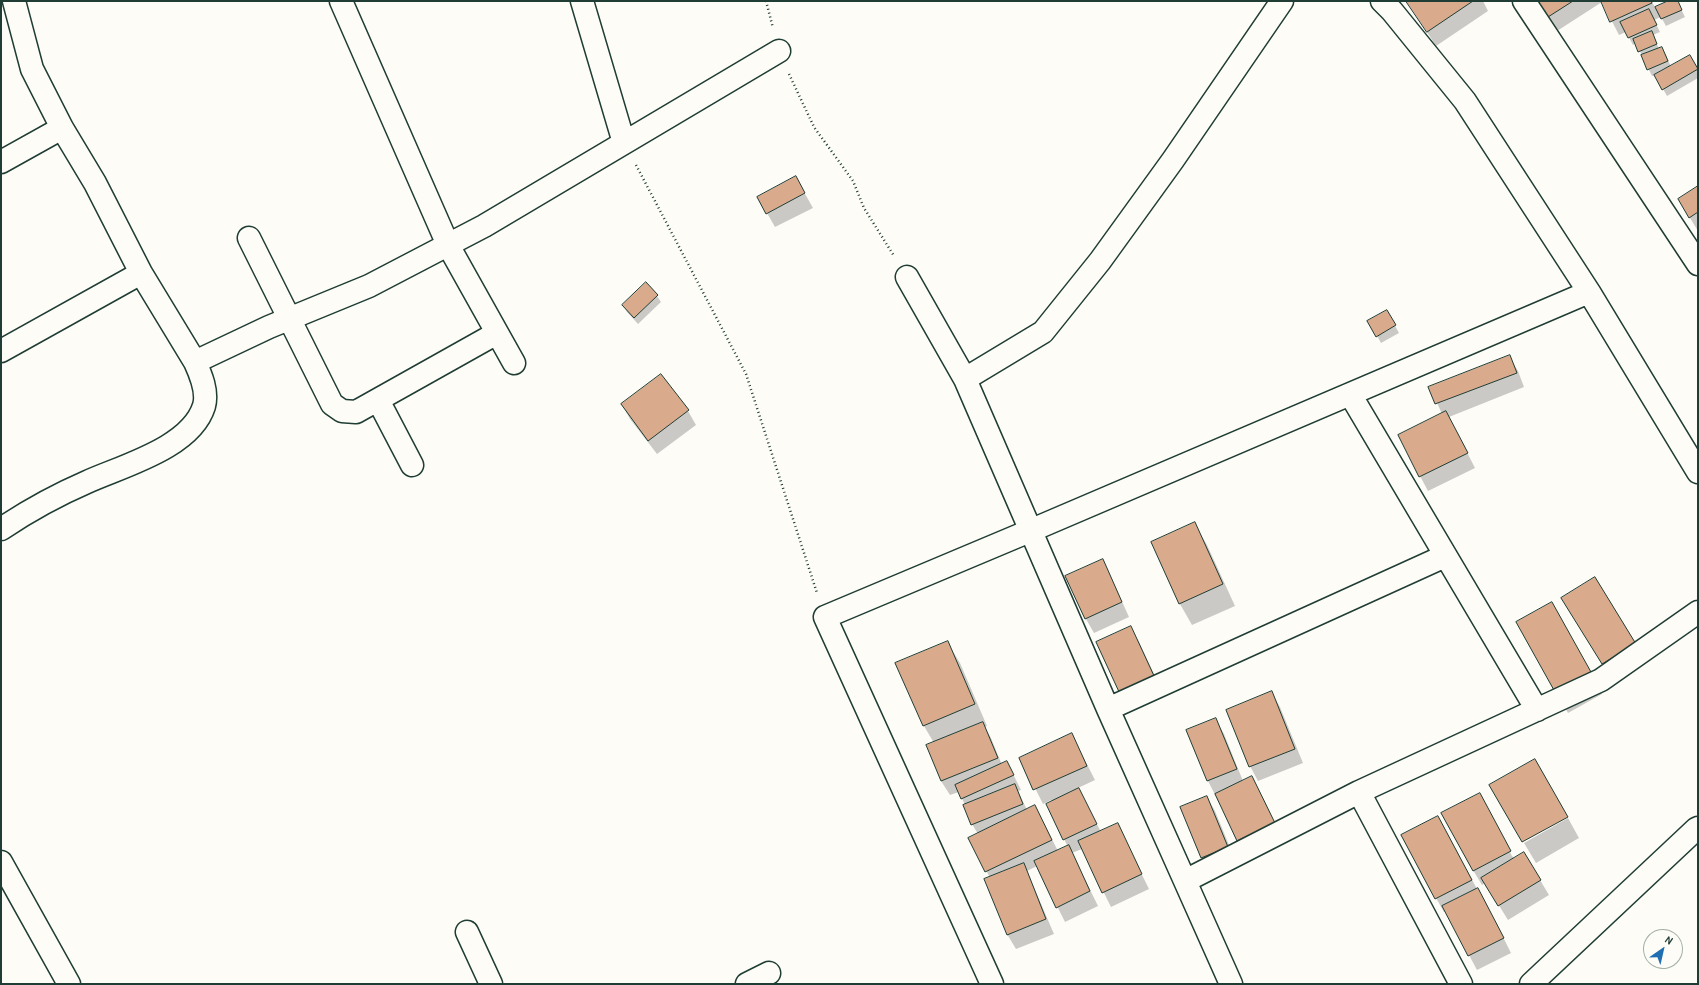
<!DOCTYPE html>
<style>
body{margin:0}
#map{position:relative;width:1699px;height:985px;overflow:hidden;background:#fdfcf7;font-family:"Patrick Hand",sans-serif}
canvas{display:block}
.frame{position:absolute;inset:0;border:2px solid #1f3d34;pointer-events:none}
.north{position:absolute;left:1643px;top:929px;width:40px;height:40px;box-sizing:border-box;background:#fdfcf7;border:1px solid #a4b0a9;border-radius:50%;rotate:34deg;font-size:11px;font-weight:700;line-height:16px;text-align:center;color:#1f3d34}
.north::after{content:'';display:block;margin:auto;width:14px;height:18px;background:#1f6fb2;clip-path:polygon(50% 0,100% 100%,50% 72%,0 100%)}
</style>
<div id="map">
<canvas width="1699" height="985"></canvas>
<div class="frame"></div>
<div class="north">N</div>
</div>
<script>
const context = document.querySelector('canvas').getContext('2d');
context.lineJoin = 'round';
function fillPath(path, color) { context.fillStyle = color; context.fill(path, 'evenodd'); }
function stroke(path, color, width, dash) { context.strokeStyle = color; context.lineWidth = width; context.lineCap = dash ? 'butt' : 'round'; context.setLineDash(dash || []); context.stroke(path); }
const shadow = new Path2D(`
 M1407,1H1483L1488,11L1436,46Z
 M1538,1H1652L1655,8L1670,1H1677L1685,17L1666,26L1661,17L1654,20L1660,32L1653,35L1659,49L1662,48L1666,55L1671,67L1689,56L1698,71V78L1667,96L1655,75L1652,76L1636,43L1633,45L1626,32L1619,35L1602,2L1557,31Z
 M1698,188V231L1687,213Z
 M804,192L813,208L775,227L767,213Z
 M657,296L661,302L638,324L627,312L623,305Z
 M1387,311L1399,333L1381,343L1369,321Z
 M1509,356L1518,371L1524,387L1449,417L1475,468L1428,491L1420,476L1442,414L1430,387Z
 M622,405L688,411L696,425L657,454L630,419Z
 M1195,524L1207,545L1235,606L1192,625L1180,604L1152,543Z
 M1102,561L1110,575L1129,617L1094,633L1086,619Z
 M1570,612L1635,644L1611,678Z
 M1564,625L1602,694L1568,713L1556,691Z
 M1130,627L1139,642L1163,693L1121,694Z
 M947,642L960,663L987,726L985,727L991,738L1002,765L1007,762L1021,790L1018,791L1027,810L1035,806L1058,851L1068,847L1064,839L1052,802L1051,800L1043,804L1020,758L1072,735L1095,780L1078,788L1101,832L1117,824L1149,889L1111,907L1082,849L1072,853L1098,906L1065,922L1037,866L1027,871L1054,934L1016,949L1007,934L990,878L970,838L978,834L972,824L965,805L959,792L950,795L941,781L928,746L934,743L924,726L897,663Z
 M1272,693L1280,707L1303,763L1258,781L1250,766Z
 M1216,720L1224,734L1243,781L1252,777L1282,838L1246,855L1208,781Z
 M1207,797L1215,811L1236,862L1210,872L1202,857Z
 M1486,807L1512,856L1540,880L1549,895L1508,920L1485,883L1482,885L1473,870Z
 M1568,818L1579,838L1536,863L1524,843Z
 M1446,831L1477,889H1478L1486,903L1511,953L1477,970L1446,912H1444L1436,898Z`);
const building = new Path2D(`
 M1406,1H1473L1427,32Z
 M1538,1H1573L1548,17Z
 M1601,1H1651L1652,3L1610,22Z
 M1668,1H1678L1682,10L1661,19L1655,7Z
 M1649,9L1657,25L1628,38L1620,22Z
 M1652,31L1657,44L1638,52L1633,39Z
 M1662,47L1668,61L1647,70L1641,55Z
 M1690,55L1698,69L1662,90L1654,75Z
 M796,176L805,193L766,214L757,197Z
 M1698,186V212L1689,218L1678,199Z
 M646,282L658,295L634,318L622,305Z
 M1387,310L1396,325L1376,337L1367,321Z
 M1510,355L1517,373L1435,404L1428,387Z
 M661,374L689,410L648,441L621,404Z
 M1446,411L1468,453L1419,477L1398,435Z
 M1195,522L1223,584L1179,604L1151,542Z
 M1103,559L1122,602L1085,619L1065,576Z
 M1595,577L1636,644L1602,664L1561,598Z
 M1552,602L1591,672L1555,692L1516,622Z
 M1131,626L1155,678L1120,694L1096,642Z
 M948,641L975,704L923,726L895,663Z
 M1272,691L1295,749L1249,767L1226,710Z
 M1216,718L1237,769L1207,781L1186,730Z
 M983,722L998,758L941,781L926,745Z
 M1072,733L1087,766L1033,790L1019,758Z
 M1535,759L1568,817L1522,842L1489,785Z
 M1007,761L1014,775L961,799L955,785Z
 M1252,776L1275,823L1237,841L1215,794Z
 M1015,784L1023,804L971,825L963,805Z
 M1079,788L1097,824L1063,840L1046,804Z
 M1480,793L1511,851L1473,871L1441,813Z
 M1207,796L1228,847L1201,858L1180,807Z
 M1035,805L1052,840L985,872L968,838Z
 M1438,816L1472,880L1435,899L1401,835Z
 M1118,823L1142,874L1102,893L1078,841Z
 M1069,845L1090,891L1056,908L1034,861Z
 M1524,852L1541,880L1498,906L1481,878Z
 M1024,863L1046,919L1007,935L984,879Z
 M1478,888L1504,938L1468,956L1442,906Z`);
const path = new Path2D(`
 M766,1L773,28
 M789,74L814,127L853,181L864,208L894,256
 M636,165L746,374L817,593`);
const minor = new Path2D(`
 M14,1L32,69L62,128L95,183L141,273L195,362
 M341,1L448,245L514,363
 M582,1L624,143
 M1382,1L1392,11L1465,101L1589,292L1698,472
 M1524,1L1698,264
 M1,162L62,128
 M249,238L332,404L342,411L356,412L497,333
 M907,277L965,379L1108,709L1185,881
 M1,351L141,273
 M965,379L1043,332L1100,261L1173,160L1282,1
 M1350,394L1537,710
 M378,400L412,465
 M1,529C28,511 57,495 87,482C122,466 191,448 204,406C208,392 201,375 195,362L269,327L369,286L484,226L779,51
 M1108,709L1445,556
 M1359,792L1461,984
 M1,862L69,984
 M467,932L491,984
 M747,984L769,973
 M992,984L825,617L1032,530L1589,292
 M1231,984L1185,881L1359,792L1601,680L1698,612
 M1531,984L1696,829L1698,828`);
fillPath(shadow, '#0003');
fillPath(building, '#daaa8d');
stroke(building, '#1f3d34', 1);
stroke(minor, '#1f3d34', 25);
stroke(path, '#1f3d34', 2.5, [1, 3]);
stroke(minor, '#fdfcf7', 22);
</script>
